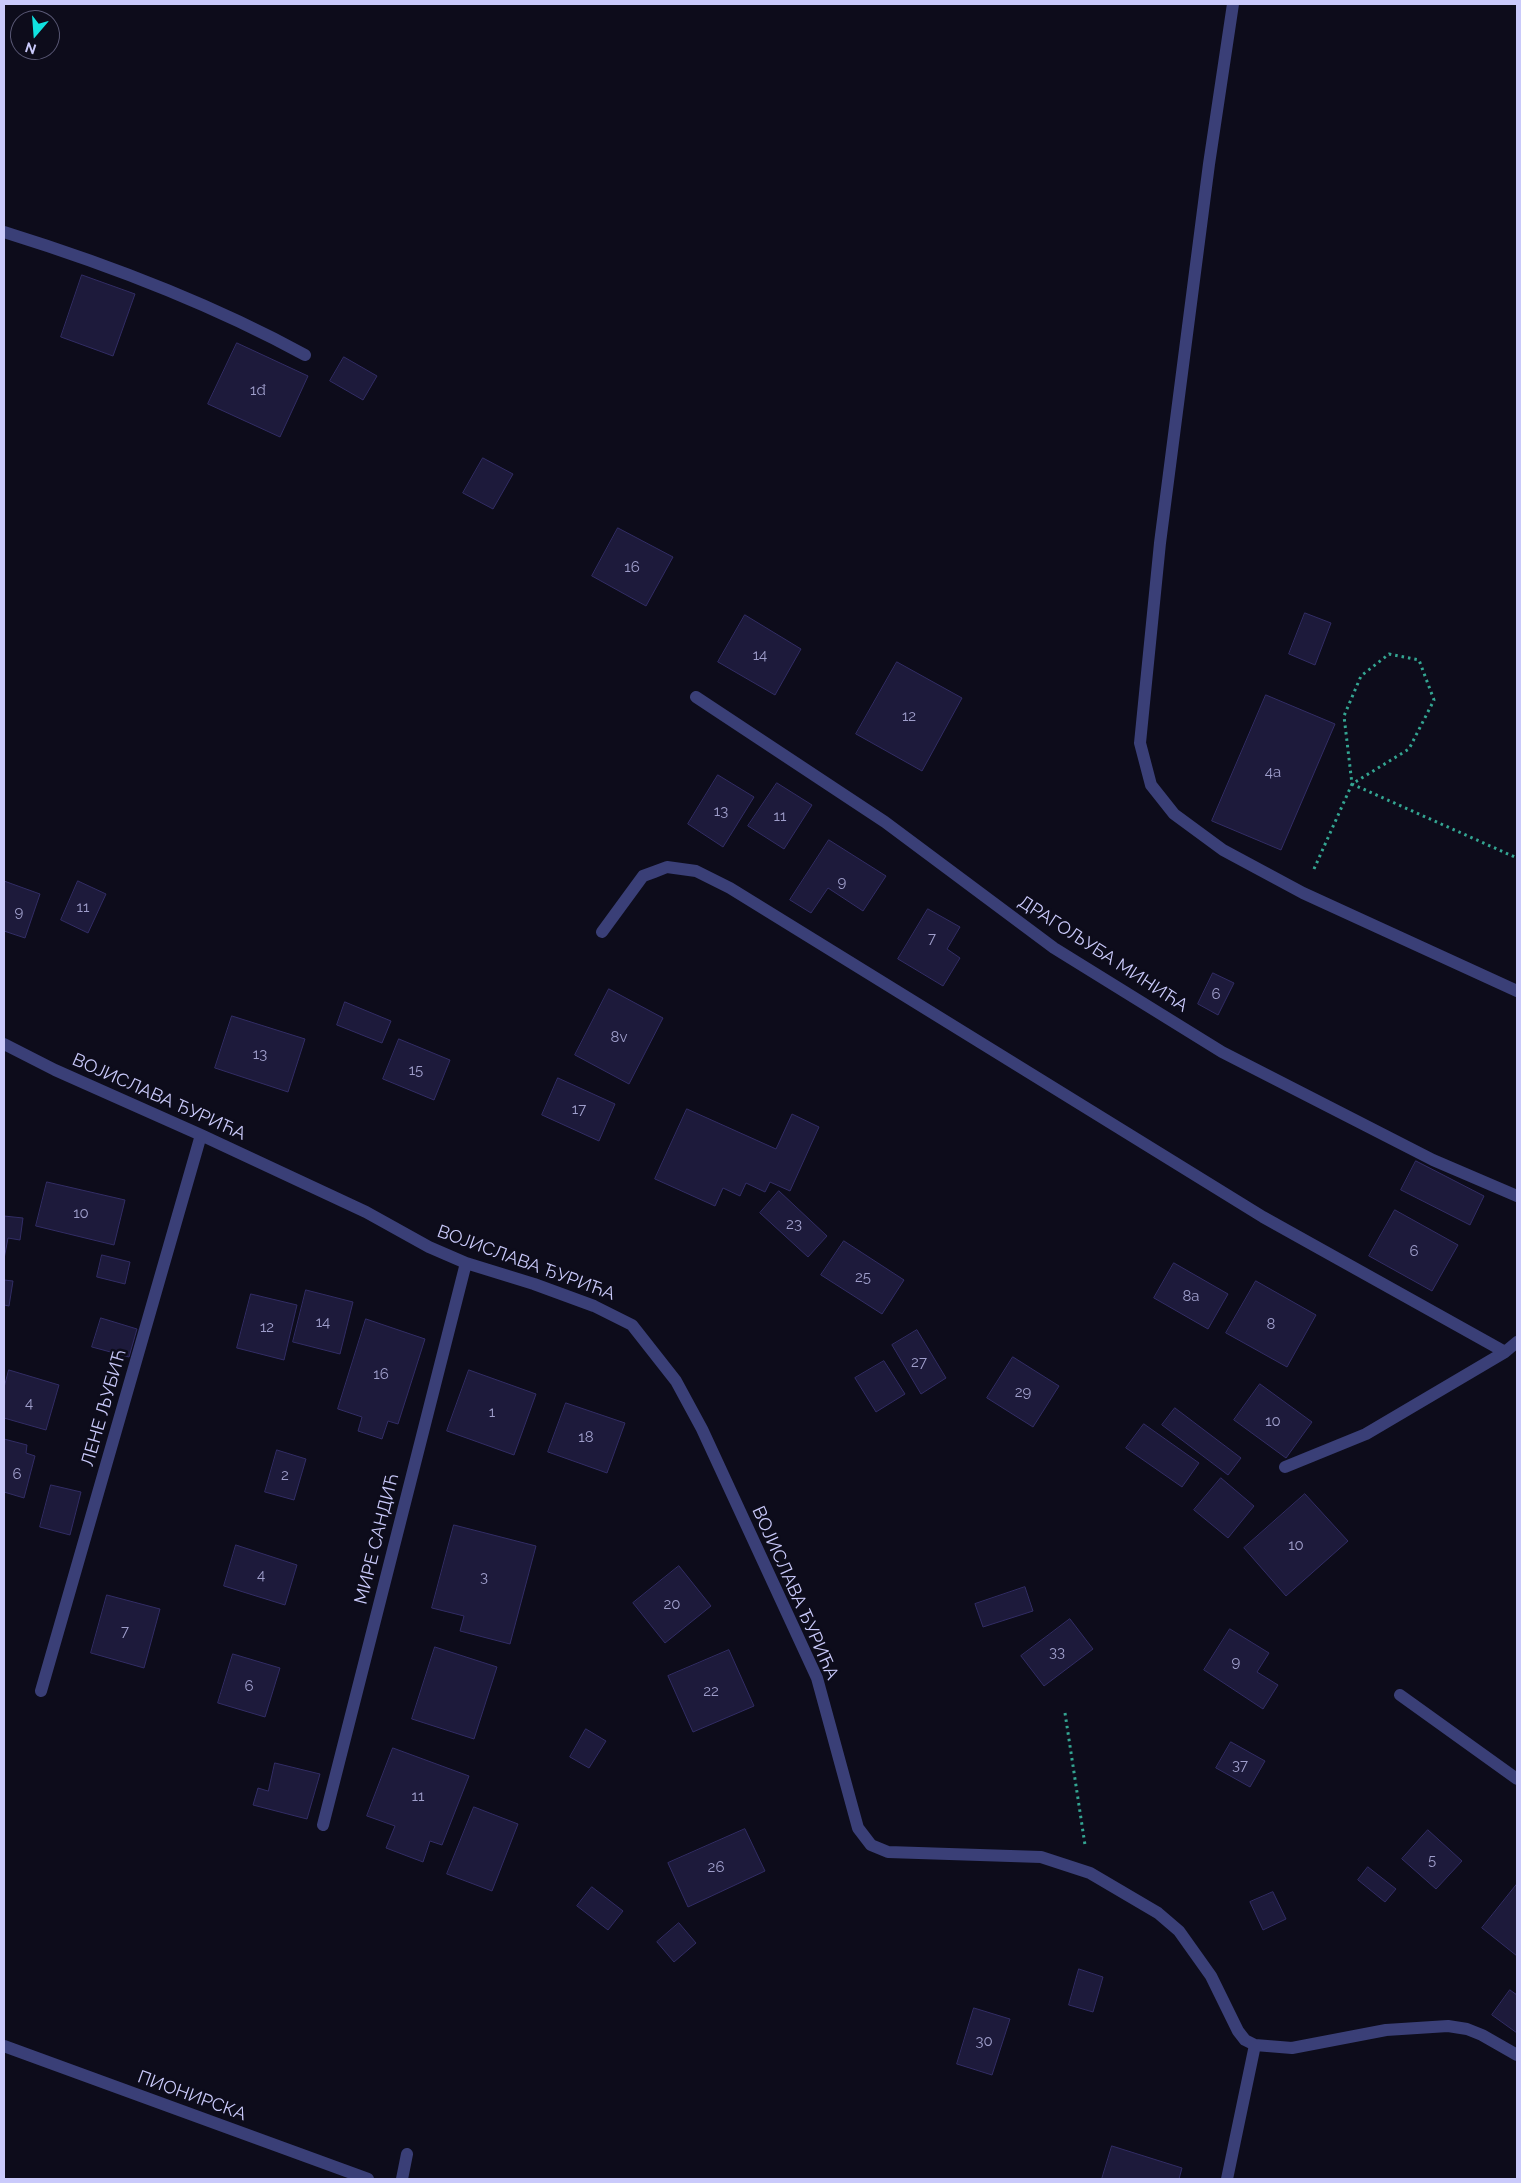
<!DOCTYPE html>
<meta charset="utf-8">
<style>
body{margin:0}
#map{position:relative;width:1521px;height:2183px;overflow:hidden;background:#0d0c1b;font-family:Raleway,sans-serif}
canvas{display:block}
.frame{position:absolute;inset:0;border:5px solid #cacafb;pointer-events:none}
.north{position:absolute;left:10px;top:10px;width:50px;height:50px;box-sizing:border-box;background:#0d0c1b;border:1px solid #595875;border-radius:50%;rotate:198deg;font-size:14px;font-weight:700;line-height:20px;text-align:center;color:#cacafb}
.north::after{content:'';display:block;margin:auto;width:18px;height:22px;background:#10e2e0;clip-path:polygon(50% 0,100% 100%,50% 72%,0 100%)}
</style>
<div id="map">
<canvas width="1521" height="2183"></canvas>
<div class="frame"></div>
<div class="north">N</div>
</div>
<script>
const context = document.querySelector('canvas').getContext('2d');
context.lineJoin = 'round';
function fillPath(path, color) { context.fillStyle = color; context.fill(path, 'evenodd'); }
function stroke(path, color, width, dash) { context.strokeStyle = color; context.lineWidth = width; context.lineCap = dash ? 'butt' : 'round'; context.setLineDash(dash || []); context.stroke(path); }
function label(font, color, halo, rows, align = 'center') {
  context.font = font + ' Raleway,sans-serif'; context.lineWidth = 5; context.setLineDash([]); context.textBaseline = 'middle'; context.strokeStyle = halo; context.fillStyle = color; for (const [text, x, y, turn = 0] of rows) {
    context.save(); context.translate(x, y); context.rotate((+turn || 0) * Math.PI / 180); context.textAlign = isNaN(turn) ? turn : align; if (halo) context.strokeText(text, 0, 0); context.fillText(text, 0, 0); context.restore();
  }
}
const building = new Path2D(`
 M82,275L135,294L113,356L61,337Z
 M237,343L308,376L280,437L208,404Z
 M344,357L377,376L363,400L330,381Z
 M483,458L513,474L493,509L463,493Z
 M618,528L673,557L646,606L592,576Z
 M1305,613L1331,623L1315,665L1289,654Z
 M745,615L801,649L775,695L718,662Z
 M897,662L962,698L922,771L856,734Z
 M1266,695L1335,724L1281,850L1212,821Z
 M718,775L754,797L723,847L688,824Z
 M777,783L812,805L784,849L748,826Z
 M829,840L886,876L863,911L828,888L811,913L790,900Z
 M4,881L40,894L25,938L4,931Z
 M78,881L106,894L88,933L61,920Z
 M928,909L960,927L947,949L960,958L943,986L898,959Z
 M1213,973L1234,983L1218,1015L1198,1004Z
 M609,989L663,1018L629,1084L575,1055Z
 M345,1002L391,1021L382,1043L337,1025Z
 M232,1016L305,1039L288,1092L215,1068Z
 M399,1039L450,1060L434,1100L383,1079Z
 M558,1078L615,1104L599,1141L542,1115Z
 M687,1109L776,1149L792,1114L819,1127L790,1191L770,1182L765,1192L746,1183L740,1196L723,1188L715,1206L655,1179Z
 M1416,1161L1484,1196L1470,1225L1401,1190Z
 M47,1182L125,1200L114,1245L36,1226Z
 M779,1191L827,1236L808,1257L760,1213Z
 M1395,1210L1458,1245L1432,1291L1369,1256Z
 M4,1216L23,1218L20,1240L8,1238L4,1259Z
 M844,1241L904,1280L882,1314L821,1275Z
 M102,1255L130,1262L125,1284L97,1277Z
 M1174,1263L1228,1294L1208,1329L1154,1298Z
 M4,1280L13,1281L9,1306L4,1305Z
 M1256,1281L1316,1315L1287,1367L1226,1333Z
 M306,1290L353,1302L340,1354L293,1342Z
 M251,1294L297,1305L284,1360L237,1348Z
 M101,1318L137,1329L129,1357L92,1347Z
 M366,1319L425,1339L398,1424L388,1421L382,1439L358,1431L362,1417L338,1409Z
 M917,1330L946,1378L921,1394L892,1345Z
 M1013,1357L1059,1386L1033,1427L987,1398Z
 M884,1361L905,1394L876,1412L855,1378Z
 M9,1370L59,1385L46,1430L4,1418V1388Z
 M469,1370L536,1394L514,1455L447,1431Z
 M1260,1384L1312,1422L1286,1458L1234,1420Z
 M566,1403L625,1423L607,1473L548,1452Z
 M1175,1408L1241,1458L1228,1475L1162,1425Z
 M1144,1424L1199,1463L1182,1487L1126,1448Z
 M4,1439L27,1445L26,1453L35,1456L24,1498L4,1492Z
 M277,1450L306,1459L294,1500L265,1492Z
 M1221,1478L1254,1506L1228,1538L1194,1510Z
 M51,1485L81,1492L70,1535L40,1527Z
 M1305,1494L1348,1541L1286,1596L1244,1548Z
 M454,1525L536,1546L510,1644L460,1631L464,1616L432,1608Z
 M236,1545L297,1565L285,1605L224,1586Z
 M679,1566L711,1606L665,1643L633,1603Z
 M1025,1587L1033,1611L983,1627L975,1604Z
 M107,1595L160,1609L144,1668L91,1653Z
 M1070,1619L1093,1649L1044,1686L1021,1656Z
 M1230,1629L1269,1653L1257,1672L1278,1685L1263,1709L1204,1670Z
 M435,1647L497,1667L474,1739L412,1719Z
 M729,1650L754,1706L693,1732L668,1676Z
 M233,1654L280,1668L265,1717L218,1703Z
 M586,1729L606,1741L589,1768L570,1757Z
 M1231,1742L1265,1761L1250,1787L1216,1768Z
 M393,1748L469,1776L442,1845L430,1841L423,1862L386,1848L395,1826L367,1816Z
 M275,1763L320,1774L307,1819L253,1805L258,1788L268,1791Z
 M474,1807L518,1824L492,1891L447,1874Z
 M745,1829L765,1871L688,1907L668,1863Z
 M1428,1830L1462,1861L1436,1889L1402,1859Z
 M1368,1867L1396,1889L1385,1902L1358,1880Z
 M1517,1884V1956L1482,1928Z
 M592,1887L623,1911L608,1930L577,1906Z
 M1273,1892L1286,1919L1263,1930L1250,1902Z
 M679,1923L696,1943L674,1962L657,1942Z
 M1079,1969L1103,1977L1093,2012L1069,2005Z
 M1510,1990L1517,1995V2033L1492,2015Z
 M974,2008L1010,2019L992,2075L957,2064Z
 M1112,2146L1182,2168L1179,2179H1102Z`);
const path = new Path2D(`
 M1314,869L1352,784L1409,749L1434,700L1419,660L1389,654L1361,676L1344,716L1352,784L1517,858
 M1065,1713L1085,1845`);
const minor = new Path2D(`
 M1233,4L1209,164L1160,543L1140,743L1151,785L1174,814L1223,850L1303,893L1517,991
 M4,232C107,264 210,303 305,355
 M696,697L885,822L1054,948L1222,1052L1433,1160L1517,1196
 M602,932L643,876L654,872L667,867L696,871L730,888L1263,1217L1505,1352
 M4,1044L55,1070L201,1135L366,1212L429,1247L466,1263L534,1284L594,1306L632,1325L676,1381L702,1429L817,1678L858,1828L871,1845L888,1852L1041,1857L1090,1873L1158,1913L1179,1931L1211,1976L1238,2031L1245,2040L1255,2045L1292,2048L1386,2030L1448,2026L1467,2029L1482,2035L1517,2055
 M1285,1467L1366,1434L1505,1352L1517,1342
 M41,1691L201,1135
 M1400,1695L1517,1779
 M323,1825L466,1263
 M4,2046L368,2179
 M402,2179L407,2154
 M1227,2179L1255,2045`);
const numberNames = [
 ["1đ",258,390],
 ["16",632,567],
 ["14",760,655],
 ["12",909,716],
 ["4a",1273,772],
 ["13",721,811],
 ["11",780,816],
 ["9",842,882],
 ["11",83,907],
 ["9",19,912],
 ["7",932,938],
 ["6",1216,994],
 ["8v",619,1037],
 ["13",260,1054],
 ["15",416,1070],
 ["17",579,1109],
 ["10",81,1213],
 ["23",794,1224],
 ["6",1414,1251],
 ["25",863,1277],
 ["8a",1191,1296],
 ["14",323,1322],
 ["8",1271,1324],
 ["12",267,1327],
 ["27",919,1362],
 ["16",381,1374],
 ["29",1023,1392],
 ["4",29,1403],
 ["1",492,1412],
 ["10",1273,1421],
 ["18",586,1437],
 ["6",17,1474],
 ["2",285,1475],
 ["10",1296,1545],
 ["4",261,1575],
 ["3",484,1577],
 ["20",672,1604],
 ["7",125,1631],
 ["33",1057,1652],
 ["9",1236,1662],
 ["6",249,1686],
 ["22",711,1691],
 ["37",1240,1765],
 ["11",418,1796],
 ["5",1432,1860],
 ["26",716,1867],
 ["30",984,2041]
];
const streetNames = [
 ["ДРАГОЉУБА МИНИЋА",1103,954,33],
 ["ВОЈИСЛАВА ЂУРИЋА",159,1097,24],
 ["ВОЈИСЛАВА ЂУРИЋА",526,1263,20],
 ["ЛЕНЕ ЉУБИЋ",104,1408,-74],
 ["МИРЕ САНДИЋ",377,1539,-76],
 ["ВОЈИСЛАВА ЂУРИЋА",795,1593,66],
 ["ПИОНИРСКА",192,2096,20]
];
fillPath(building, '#1d1a3b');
stroke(building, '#322d65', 1);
stroke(path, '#34a592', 3, [2.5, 4]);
stroke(minor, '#3a3f77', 12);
label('15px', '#9f9ecb', null, numberNames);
label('18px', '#cacafb', '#0d0c1b', streetNames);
</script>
